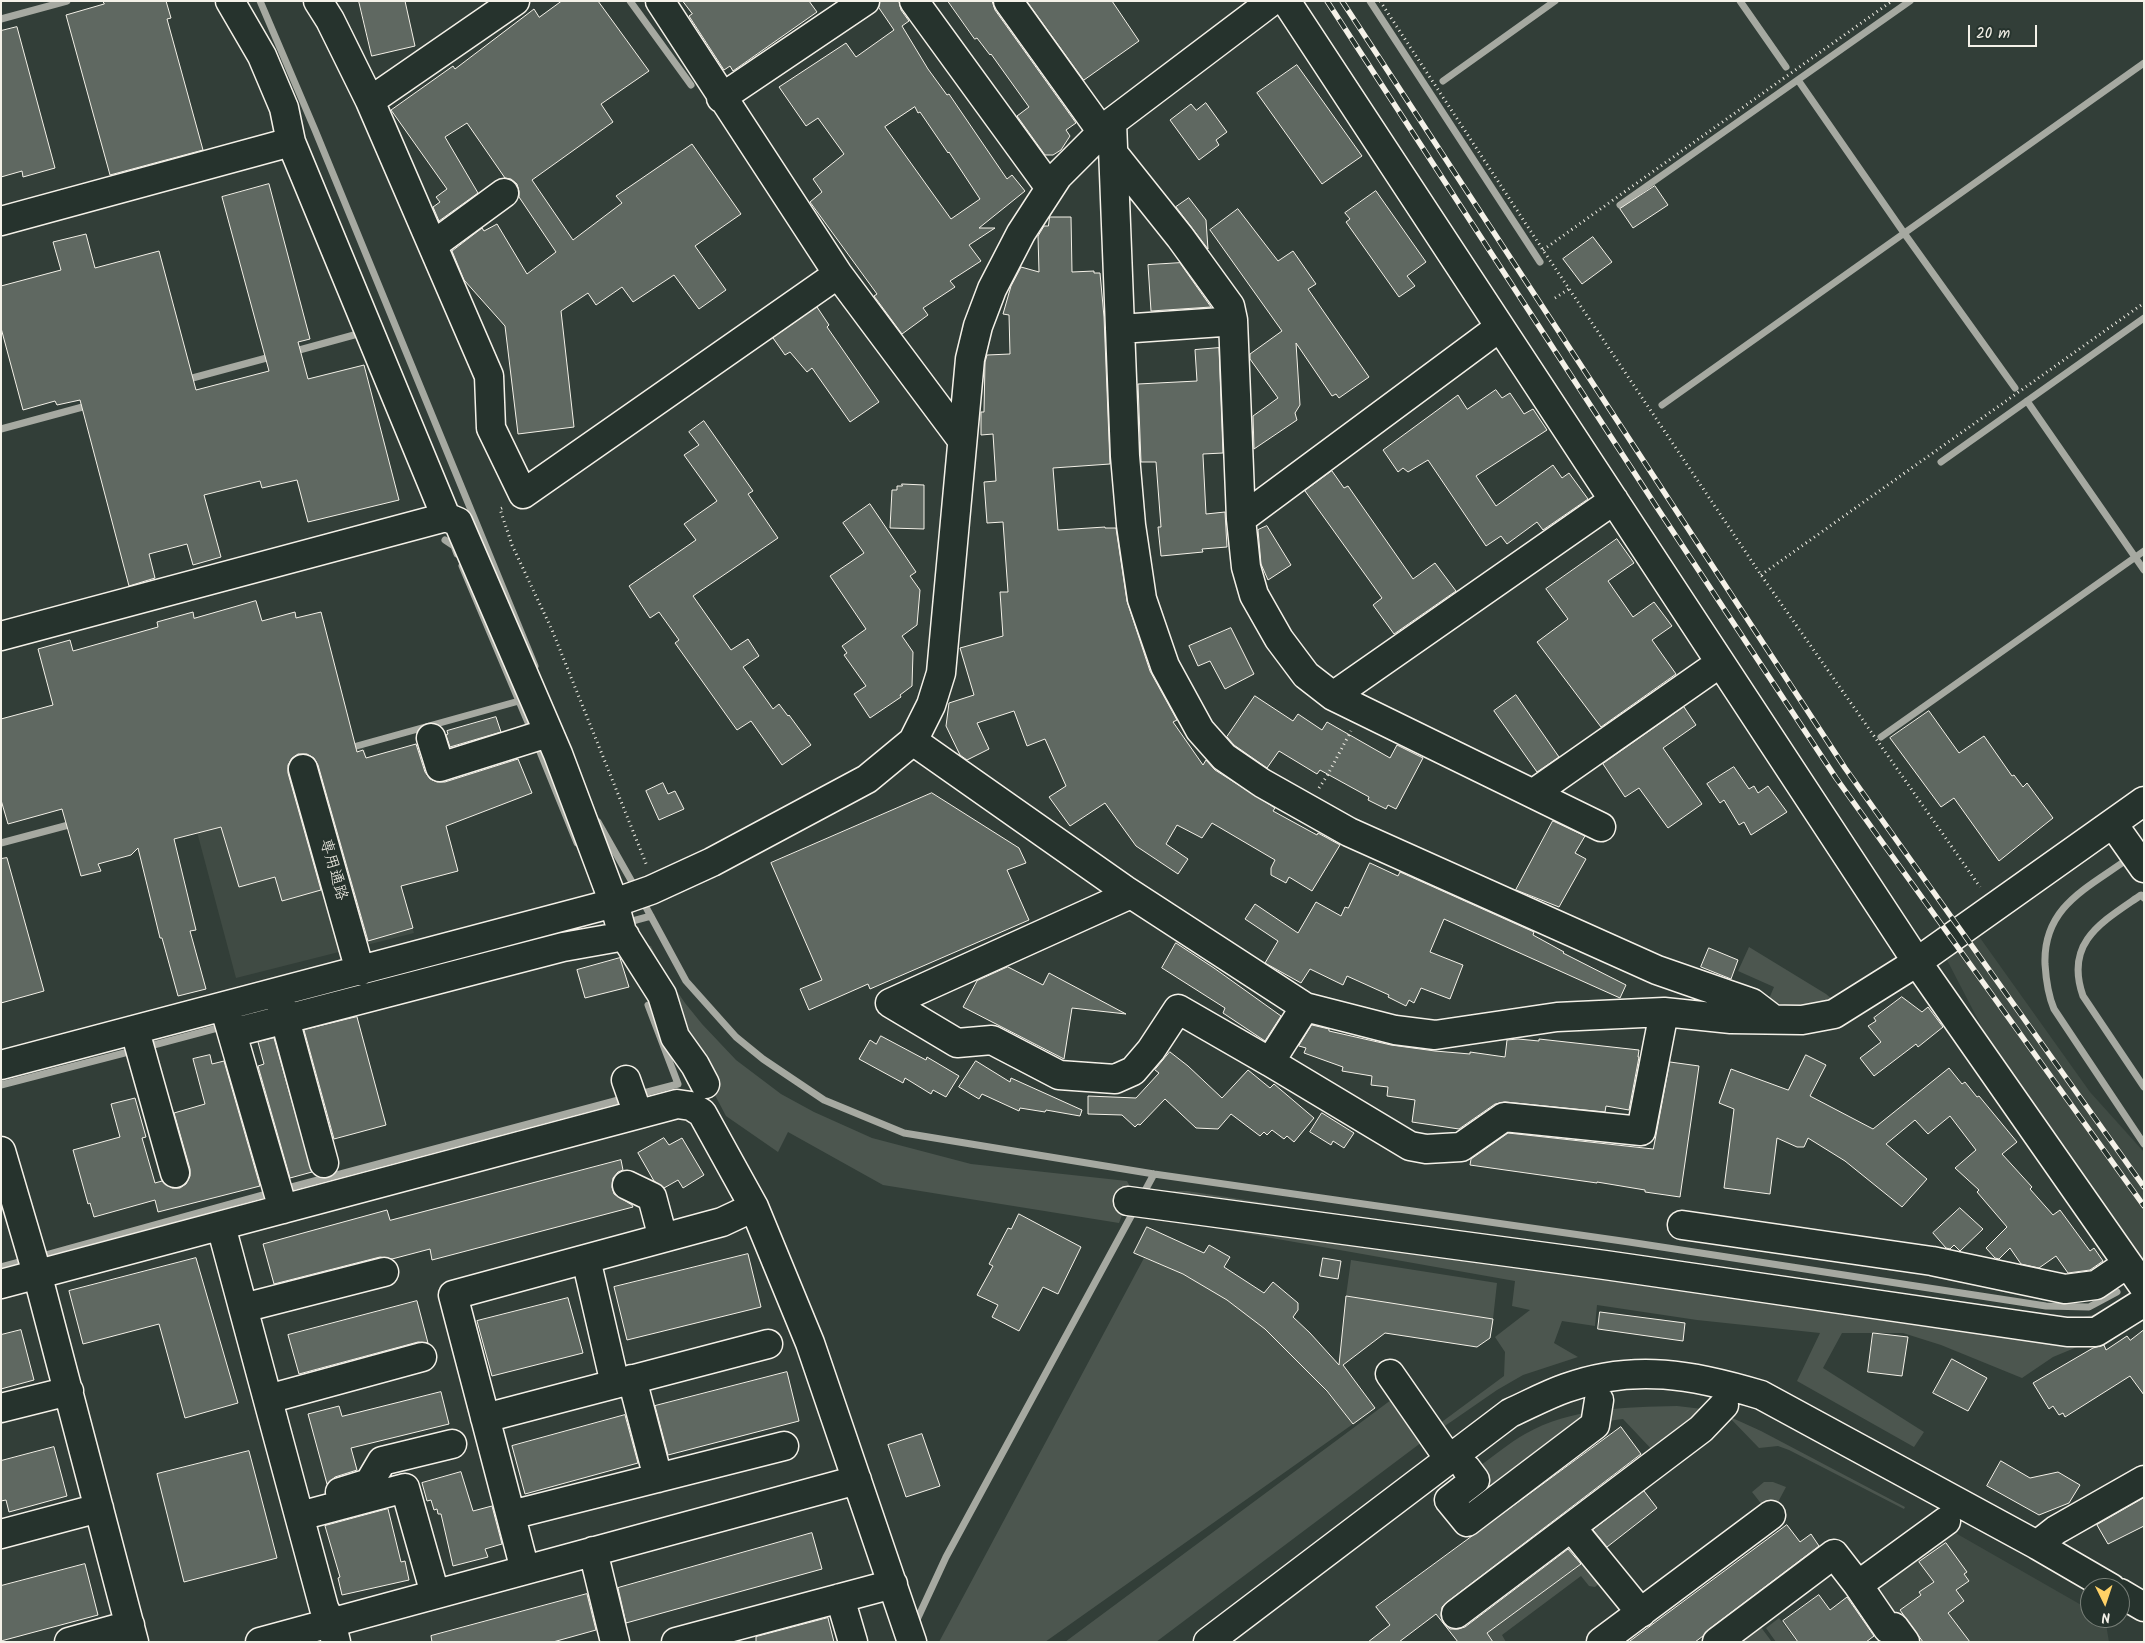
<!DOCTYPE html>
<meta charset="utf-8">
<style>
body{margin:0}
#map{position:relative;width:2145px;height:1643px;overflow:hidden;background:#323e38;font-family:Kalam,sans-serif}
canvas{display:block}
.frame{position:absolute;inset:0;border:2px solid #f4f1e8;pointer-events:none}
.north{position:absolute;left:2080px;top:1578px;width:50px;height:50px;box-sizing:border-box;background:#26332d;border:1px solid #787f78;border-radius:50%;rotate:176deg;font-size:14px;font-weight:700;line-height:20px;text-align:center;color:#f4f1e8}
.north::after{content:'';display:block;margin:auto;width:18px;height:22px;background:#ffd166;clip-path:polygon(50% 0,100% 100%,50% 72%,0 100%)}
.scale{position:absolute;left:1968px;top:25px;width:69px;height:22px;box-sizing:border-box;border:2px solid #f4f1e8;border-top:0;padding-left:6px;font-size:15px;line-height:18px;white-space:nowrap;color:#f4f1e8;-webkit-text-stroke:4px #26332d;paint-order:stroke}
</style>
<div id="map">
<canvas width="2145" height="1643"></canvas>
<div class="frame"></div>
<div class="north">N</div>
<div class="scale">20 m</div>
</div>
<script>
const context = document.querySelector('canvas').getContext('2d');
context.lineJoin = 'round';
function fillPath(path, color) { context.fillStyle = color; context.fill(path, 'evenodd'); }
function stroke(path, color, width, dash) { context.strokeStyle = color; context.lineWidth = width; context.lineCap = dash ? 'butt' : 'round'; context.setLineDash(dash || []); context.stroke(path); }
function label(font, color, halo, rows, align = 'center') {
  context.font = font + ' Kalam,"Klee One",sans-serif'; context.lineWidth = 4.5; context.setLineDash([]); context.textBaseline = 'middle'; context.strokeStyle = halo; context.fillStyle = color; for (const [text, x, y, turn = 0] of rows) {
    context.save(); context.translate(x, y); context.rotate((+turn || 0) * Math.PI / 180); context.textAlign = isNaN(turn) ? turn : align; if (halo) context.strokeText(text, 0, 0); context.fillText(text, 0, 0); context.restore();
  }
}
const built = new Path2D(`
 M364,747L414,933L236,978L188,798Z
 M1978,935L2090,1092L2144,1152V1274L1988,1039L1947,960Z
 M1945,1527L2090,1610V1618H2105L2109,1642H1911L1864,1589Z`);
const green = new Path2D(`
 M646,945L651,946L663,971L685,1003L702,1024L736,1060L781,1094L814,1112L872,1138L971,1164L1127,1181L1132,1190L1119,1223L883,1185L788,1132L778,1152L726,1116L707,1080Z
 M1749,947L1826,994L1832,999L1819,1009L1808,1011L1768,1001L1774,987L1738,971Z
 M1174,1191H1187L1566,1249L1626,1254L2036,1315L2083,1317L2101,1313L2118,1330L2053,1357L2022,1378L1941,1345L1903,1333H1842L1823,1368L1924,1432L1914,1447L1797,1381L1820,1333L1697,1320L1597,1305L1595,1326L1562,1321L1554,1343L1578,1357L1523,1375L1497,1390L1442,1428L1439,1424L1504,1376L1505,1352L1495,1337L1530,1310L1512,1306L1515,1281L1153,1217L1168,1193Z
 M1144,1258C1157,1263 1170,1268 1183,1274C1252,1306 1306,1365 1353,1424L1045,1642H939Z
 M1351,1260L1497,1283L1493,1319L1346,1296Z
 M1391,1400L1422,1442L1156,1642H1065Z
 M1677,1406L1711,1410L1656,1454L1623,1419L1576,1425L1467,1506L1462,1500L1490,1476L1481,1465C1495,1455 1509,1443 1525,1434C1571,1408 1625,1407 1677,1406Z
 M1728,1416L1761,1431L1905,1507L1904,1509L1789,1450L1778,1446L1759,1448Z
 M1764,1482H1773L1786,1487L1777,1504L1767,1501L1763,1506L1752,1492Z
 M1586,1561L1601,1582L1595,1587L1589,1586L1581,1576L1502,1635L1506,1642H1494L1475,1616L1473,1606L1494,1628Z
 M1779,1618L1797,1642H1776L1766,1628Z
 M1757,1622L1772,1642H1730Z`);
const stream = new Path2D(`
 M260,1L315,130L535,666
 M630,1L691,85
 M1370,1L1540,262
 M1740,1L1786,67
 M1,19L67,1
 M1798,80L1904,233L2015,388
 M1443,81L1555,1
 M1620,205L1910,1
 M292,352L354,335
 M185,380L274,356
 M2027,401L2144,570
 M1662,405L2144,63
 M1,429L90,405
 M1941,462L2144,318
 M445,540L454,546L457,554
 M462,566L532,732
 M1881,737L2144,551
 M536,742L577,843
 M346,749L519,701
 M598,822L636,889
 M1,843L76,823
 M2129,858C2088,888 2043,906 2045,964C2046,980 2048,995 2054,1009L2144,1144
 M641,898L686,981L736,1037L763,1059L824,1100L904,1133L1154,1174L1629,1242L2046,1306L2089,1307L2117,1292
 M2144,898L2141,895C2102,922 2064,942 2083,996L2144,1087
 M625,923L651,916
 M146,1047L225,1026
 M1,1085L136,1050
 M636,1095L678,1084L648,1005
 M284,1189L626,1098
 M1141,1198L1154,1174
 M38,1257L273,1192
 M1,1267L27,1260
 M915,1624L946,1557L1136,1207`);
const building = new Path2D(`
 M103,1H166L171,18L167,19L203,150L110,175L66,15L104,4Z
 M359,1H405L415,46L372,56Z
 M562,1H598L649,71L601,104L613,122L532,180L573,240L622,203L616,196L692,144L741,214L695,246L726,290L699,309L674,275L633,302L622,287L596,305L588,293L561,311L574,427L518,434L505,326L464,280L452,251L482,228L484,231L497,224L527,274L556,252L519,197V191L517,184L511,179L505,178L467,123L445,137L478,193L439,221L433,207L440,202L436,197L447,189L391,110L453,66L455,69L534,9L539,17Z
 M683,1H809L817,12L733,71L730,66L724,70L689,16L692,14Z
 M880,1H899L901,10L909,21L902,26L928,69L947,95L949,94L1007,179L1012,175L1025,191L979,228H995L969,245L981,261L950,281L955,287L923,308L928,315L902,334L874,296L877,294L810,202L822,192L813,179L844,154L818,118L806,126L779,87L846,43L856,57L894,30L879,8ZM915,107L918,113L920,112L948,153L949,152L980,199L951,219L885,127Z
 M948,1H992L995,10L1076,123L1066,130L1070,136L1061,150L1053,155H1045L1017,116L1029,107L991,54L990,55L977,38L975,39Z
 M1027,1H1112L1139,41L1084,80Z
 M17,27L55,168L23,177L22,171L1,177V31Z
 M1297,65L1362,156L1322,184L1257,93Z
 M1206,103L1227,132L1216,140L1219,145L1199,160L1170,120L1191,104L1196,110Z
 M269,184L310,339L298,342L308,379L364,365L399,500L308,522L297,480L262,488L260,481L204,495L221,557L193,565L187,544L149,554L155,578L129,586L80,400L57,405L55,401L23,410L1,328V286L61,270L53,242L86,234L95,268L159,251L196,390L269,371L222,197Z
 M1655,186L1668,205L1633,228L1620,209Z
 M1376,191L1426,262L1407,276L1415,286L1399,297L1346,222L1350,219L1345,213Z
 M1189,198L1206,220L1208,249L1176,207Z
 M1238,209L1278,261L1293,251L1316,284L1308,289L1369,377L1339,398L1336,394L1332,396L1296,343L1300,405L1295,413L1297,420L1254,449L1253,416L1278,398L1250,359V354L1282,331L1210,230Z
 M1050,217H1071L1072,272L1094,271V273H1100L1104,317L1110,464L1053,468L1058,530L1105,527V528H1116L1127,601L1150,671L1177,720L1173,722L1203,765L1206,760L1215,770L1275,808L1273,811L1317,835L1318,833L1340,845L1312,891L1289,877L1286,883L1271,875V868L1275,860L1212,823L1202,838L1177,825L1166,844L1188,859L1178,874L1136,846L1105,803L1070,826L1049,797L1066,786L1045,739L1027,746L1014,711L977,723L989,749L967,760L960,755L946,726L949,703L974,695L960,648L1003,636L1000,592H1008L1003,522L987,523L984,482L996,481L993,434L981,435V412H984L985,362L987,355L1010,354L1009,315L1003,314L1011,286L1021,267L1039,272L1038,236L1044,226H1048Z
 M1593,237L1612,262L1582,284L1563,259Z
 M1180,263L1211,307L1151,311L1148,265Z
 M817,307L829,325L827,327L879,402L850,422L812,368L807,372L790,352L785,355L773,338Z
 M1219,348L1223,453L1203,454V456L1206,514L1225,512L1227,547L1202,549L1203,552L1161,556L1158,527H1161L1156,462H1141L1138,384L1197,381L1195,350Z
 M1496,390L1502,398L1510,393L1524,414L1533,409L1547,430L1476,476L1496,506L1553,465L1562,478L1569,473L1588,499L1543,530L1537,522L1507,544L1501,536L1486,546L1428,460L1408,472L1403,468L1398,472L1383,450L1458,395L1467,409Z
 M704,421L753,491L748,494L778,538L693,596L731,650L748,639L759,656L743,667L773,709L779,704L788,716L789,715L811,745L782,765L751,721L737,730L675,643L679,640L659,612L650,618L629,586L696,540L684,524L717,501L684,455L699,445L689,432Z
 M1332,471L1344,488L1348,486L1413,579L1435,563L1456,591L1394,634L1373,605L1382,598L1305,491Z
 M902,484L924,485V529L890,528L892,490H897V486H902Z
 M870,504L916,572L910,576L920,590L917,625L902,636L913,652L912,686L900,695L901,697L870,718L854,694L866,686L844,655L847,653L842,646L866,629L830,576L864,553L843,523Z
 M1267,526L1291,565L1268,580L1261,564L1258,530Z
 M1617,539L1634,563L1608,581L1633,617L1654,602L1672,626L1652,640L1676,674L1601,727L1537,642L1568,619L1546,589Z
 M256,601L262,621L295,612L296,618L321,612L357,752L363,750L366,758L416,744L425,772L430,779L437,782H445L518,759L532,793L446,826L458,871L401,886L413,928L368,941L318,765L314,758L307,754H298L292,758L288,765V773L321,890L282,901L275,877L239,887L221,827L174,839L196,930L190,931L206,989L178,996L162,938H160L138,848L131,855L98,864L101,871L81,876L62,809L8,824L1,800V719L53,705L38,649L70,640L73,651L158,627L157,622L193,612L194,618Z
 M1231,628L1254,674L1225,689L1210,661L1198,666L1189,646Z
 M1516,695L1559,757L1537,772L1494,711Z
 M1255,696L1293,721L1298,714L1322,730L1327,722L1390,758L1397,745L1423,758L1396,809L1388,805L1386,809L1368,800L1369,797L1320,770L1317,774L1279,751L1267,768L1234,745L1227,737Z
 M1684,707L1696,725L1663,748L1702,804L1668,828L1639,788L1625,797L1603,764Z
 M1929,711L1959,753L1984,736L2012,776L2014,775L2023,787L2027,783L2053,818L1999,861L1954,798L1941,807L1890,738Z
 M496,717L501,732L450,747L446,735L448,734L447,731Z
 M1734,767L1749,789L1754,786L1758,793L1768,786L1787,812L1751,835L1744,822L1739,825L1724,800L1720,803L1707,784Z
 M663,783L668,794L675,791L684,809L659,820L646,791Z
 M932,793L1019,848L1026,863L1007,870L1029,920L870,989L868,984L809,1010L800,989L822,980L771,863Z
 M1553,821L1585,836L1575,853L1586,859L1559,907L1516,890Z
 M7,858L44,991L1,1003V859Z
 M1370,863L1398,876L1400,872L1534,932L1533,935L1564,952L1563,953L1626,985L1620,998L1444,919L1430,952L1463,965L1450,999L1421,988L1414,1003L1409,1000L1406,1006L1388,997L1389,995L1347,976L1343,985L1310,969L1301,983L1265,963L1278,941L1245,919L1255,904L1298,933L1316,902L1341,916L1345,907L1348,908Z
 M1176,943L1214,968L1281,1016L1265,1041L1223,1013L1225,1008L1162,968Z
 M1709,948L1738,960L1731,979L1701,967Z
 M620,958L629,987L585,998L577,970Z
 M1008,967L1043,985L1049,973L1126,1014L1072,1008L1064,1059L963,1007L977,981Z
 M1902,997L1922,1012L1928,1007L1943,1027L1918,1047L1916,1044L1874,1076L1860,1058L1881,1042L1868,1026L1876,1021L1874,1018Z
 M357,1017L386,1125L334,1139L304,1030Z
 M1312,1025L1329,1029V1031L1391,1045L1435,1051L1470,1054V1052L1505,1057L1507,1040L1518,1039L1539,1041V1039L1639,1050L1638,1057H1639L1629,1110L1606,1106L1605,1112L1505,1102L1495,1104L1459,1129L1412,1122L1415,1100L1387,1096L1388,1087L1371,1085L1372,1076L1342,1071L1343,1067L1304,1053L1306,1048L1299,1046Z
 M881,1036L926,1060L927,1057L959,1076L946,1097L933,1090L931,1094L905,1078L903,1083L859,1059L870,1040L876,1044Z
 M274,1038L312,1172L290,1178L258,1066L264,1064L258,1042Z
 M1170,1052L1188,1066L1222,1098L1248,1070L1270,1088L1274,1084L1314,1118L1294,1142L1287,1136L1284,1139L1272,1130L1267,1135L1264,1132L1260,1136L1231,1114L1218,1129L1196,1128L1165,1099L1140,1125L1138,1124L1135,1127L1122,1115L1088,1114V1096L1136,1098L1159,1073L1155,1070Z
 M210,1055L212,1064L224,1061L260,1186L158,1212L155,1200L94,1217L90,1203L88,1204L73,1150L120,1137L111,1104L135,1098L146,1137L142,1138L155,1183L162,1181L172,1188H180L186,1184L190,1176V1169L174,1113L205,1104L193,1059Z
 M1806,1055L1826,1065L1810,1096L1873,1129L1949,1068L1962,1084L1965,1082L1977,1097L1979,1096L2017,1142L2002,1154L2032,1187L2030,1189L2053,1215L2060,1210L2090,1251L2094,1248L2103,1261L2090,1270L2068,1273L2056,1256L2039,1268L2021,1264L2010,1248L1999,1259L1995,1258L1986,1248L2007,1227L1977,1192L1979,1190L1955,1168L1976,1150L1950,1116L1928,1134L1915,1120L1886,1144L1927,1179L1902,1207L1845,1161L1808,1138L1804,1147H1797L1777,1138L1770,1194L1724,1188L1734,1109L1719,1103L1731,1069L1788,1090Z
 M976,1061L1010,1082L1011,1078L1082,1110L1080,1116L1046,1110L1045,1112L1020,1108L1019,1111L982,1094L979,1099L959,1087Z
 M1670,1062L1699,1066L1680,1197L1645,1192V1190L1597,1182V1183L1470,1165L1471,1159L1508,1133L1653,1149Z
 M1322,1113L1354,1133L1344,1148L1333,1141L1331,1145L1310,1132Z
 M664,1138L669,1145L682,1138L704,1175L683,1188L678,1180L664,1188L654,1181L638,1153Z
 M621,1160L623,1170L618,1172L613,1178L612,1187L614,1194L632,1205L633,1207L432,1260L430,1249L392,1259L380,1257L274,1284L263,1244L387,1210L390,1220Z
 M1960,1208L1983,1229L1960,1251L1954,1245L1950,1249L1946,1248L1933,1233Z
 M1019,1214L1081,1247L1058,1294L1043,1287L1019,1331L992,1317L998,1305L977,1295L993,1266L989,1264L1008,1228L1011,1229Z
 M1147,1227L1204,1253L1209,1245L1230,1257L1224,1267L1264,1293L1273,1282L1298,1303V1310L1293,1317L1310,1333L1339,1365L1346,1296L1493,1319L1490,1338L1477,1347L1385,1333L1343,1365L1375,1408L1353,1424L1327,1391L1265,1329L1227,1300L1183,1274L1134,1253Z
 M748,1254L761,1307L627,1340L614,1287Z
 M196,1258L238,1403L185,1418L159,1324L83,1344L69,1291Z
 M1323,1258L1341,1261L1338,1279L1320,1276Z
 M568,1298L583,1353L492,1376L477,1321Z
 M417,1301L428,1343L418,1342L299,1374L288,1335Z
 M1600,1312L1685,1323L1683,1341L1598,1329Z
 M21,1330L34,1380L1,1389V1335Z
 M2144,1330V1395L2130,1376L2065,1417L2063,1413L2059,1415L2053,1406L2049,1409L2033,1383L2093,1348L2104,1345L2106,1350L2127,1336L2130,1340Z
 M1873,1333L1908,1337L1902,1376L1868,1372Z
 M1952,1359L1987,1378L1968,1411L1933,1393Z
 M787,1372L799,1421L668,1455L655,1406Z
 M441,1392L449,1424L351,1448L357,1470L335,1477L327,1484L308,1414L339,1406L342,1416Z
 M625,1415L638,1463L525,1494L512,1446Z
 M1621,1427L1641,1454L1447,1602L1442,1607L1441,1616L1444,1624L1450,1629H1458L1465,1627L1568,1549L1581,1564L1487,1633L1493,1642H1458L1436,1614L1399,1642H1368L1390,1625L1376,1607Z
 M922,1434L940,1486L906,1497L888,1445Z
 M54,1447L67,1496L9,1512L6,1500L1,1501V1461Z
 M249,1451L277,1558L184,1582L157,1474Z
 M2001,1461L2030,1478L2058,1472L2080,1485L2069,1503L2039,1515L1987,1486Z
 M461,1472L473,1511L492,1506L502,1544L485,1549L488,1557L453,1566L441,1514H438L437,1509L434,1510L431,1500L427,1501L422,1483Z
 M1644,1491L1657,1508L1607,1547L1593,1530Z
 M2144,1498V1526L2108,1544L2097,1525Z
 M388,1509L401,1562L405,1561L409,1580L342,1595L338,1578L340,1577L325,1526Z
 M1787,1525L1800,1542L1811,1534L1819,1546L1708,1630L1703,1636L1695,1642H1629Z
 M812,1533L822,1569L626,1623L618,1588Z
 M1946,1543L1967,1572L1964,1574L1969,1581L1956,1590L1964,1601L1948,1613L1970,1642H1923L1900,1610L1921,1595L1919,1592L1934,1582L1919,1562Z
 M85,1564L98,1615L1,1641V1586Z
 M587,1594L596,1630L553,1642H432L431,1636Z
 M1819,1595L1830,1610L1847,1597L1874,1636L1866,1642H1798L1783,1621Z
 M828,1618L834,1642H756V1637Z`);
const path = new Path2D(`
 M1380,1L1543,250L1761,575L1980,887
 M1543,250L1892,1
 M1555,298L1569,289
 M502,508L500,509L512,545L552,630L647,866
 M1761,575L2144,303
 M1319,788L1327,776L1351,731`);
const minor = new Path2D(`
 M230,1L262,56L284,108L291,142L446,517
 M318,1L330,20L370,101L489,376L491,428L523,494L838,274
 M660,1L838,274L962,440
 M914,1L1050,188
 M1008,1L1102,132
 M1286,1L1917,962L2144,1287
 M721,98L865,1
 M370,101L515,1
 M1112,122L1125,456L1131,525L1142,599L1165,666L1200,730L1224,757L1262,783L1349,832L1657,970L1752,1003L1773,1019
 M1113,153L1180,237L1230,306L1233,320L1241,519L1246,567L1254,595L1279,639L1306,675L1333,696L1601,827
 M1,221L291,142
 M433,245L504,193
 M1120,329L1222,322
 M1241,519L1500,327
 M1,636L446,517L458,522L558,754L614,903L622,932L662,995L675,1037L695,1065L705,1084
 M1333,696L1614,500
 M431,738L440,767L548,733
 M913,741L1125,890L1305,1007L1395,1030L1435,1035L1557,1017L1664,1012L1731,1019L1802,1020L1834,1014L1917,962L2144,801
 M303,769L360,971
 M1534,793L1720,663
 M2113,824L2144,868
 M1131,894L890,1003L957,1043L992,1040L1059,1075L1115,1079L1133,1071L1151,1050L1178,1009L1270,1062
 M280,1001L324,1163
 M1305,1007L1270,1062L1410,1146L1426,1149L1461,1147L1504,1117L1641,1131L1664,1012
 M227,1016L283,1209
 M135,1031L175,1173
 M232,1033L563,947L625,936
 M1,1065L614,903L651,890L712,862L867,779L913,741L931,705L941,673L970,359L978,326L992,289L1021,233L1058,176L1112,122L1272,1
 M626,1080L638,1114
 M1,1151L37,1273L134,1642
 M627,1185L652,1197L663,1238
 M1128,1201L1605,1265L2067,1332H2096L2144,1302
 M1682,1225L1932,1261L2065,1289L2096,1285L2127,1264
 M221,1226L324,1608L331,1622L336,1642
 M586,1259L615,1384
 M1,1284L677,1104L691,1106L702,1113L754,1207L810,1343L912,1642
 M243,1308L384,1272
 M1390,1374L1449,1459
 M632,1379L658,1478
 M268,1399L422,1357
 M1,1408L69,1391
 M485,1418L768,1344
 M1466,1468L1475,1480L1449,1500L1467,1522L1595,1425L1599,1400
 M340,1492L369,1483L382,1461L452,1444
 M511,1515L784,1446
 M300,1516L405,1488L435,1594
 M1571,1527L1641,1613
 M1,1534L99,1508
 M2037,1545L2056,1530L2144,1480
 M593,1551L615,1642
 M525,1570L453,1295L722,1222L754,1207
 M1858,1585L1888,1629L1894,1627L1905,1642
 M2120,1593L2144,1607
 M840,1598L853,1642
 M1456,1614L1701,1429L1724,1405
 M69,1642L130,1625
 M260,1642L857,1480
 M676,1642L893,1584
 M1208,1642L1510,1413C1528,1405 1546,1395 1566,1388C1634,1363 1695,1375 1761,1395L2037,1545L2111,1588
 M1601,1642L1771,1515
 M1717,1642L1834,1554L1858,1585L1946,1521`);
const rail = new Path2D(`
 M1327,1L1656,506L1836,778L2144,1206
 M1342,1L1845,768L2144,1187`);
const streetNames = [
 ["専用通路",332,870,74]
];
fillPath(built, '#404b44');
fillPath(green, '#4c564f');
stroke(stream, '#a6a9a1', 7);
fillPath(building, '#5f6861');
stroke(building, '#f4f1e8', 1);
stroke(minor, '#f4f1e8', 31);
stroke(path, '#f4f1e8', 3, [1, 4]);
stroke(minor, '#26332d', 28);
stroke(rail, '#f4f1e8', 5.5);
stroke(rail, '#26332d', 4, [11]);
label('16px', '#f4f1e8', '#26332d', streetNames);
</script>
